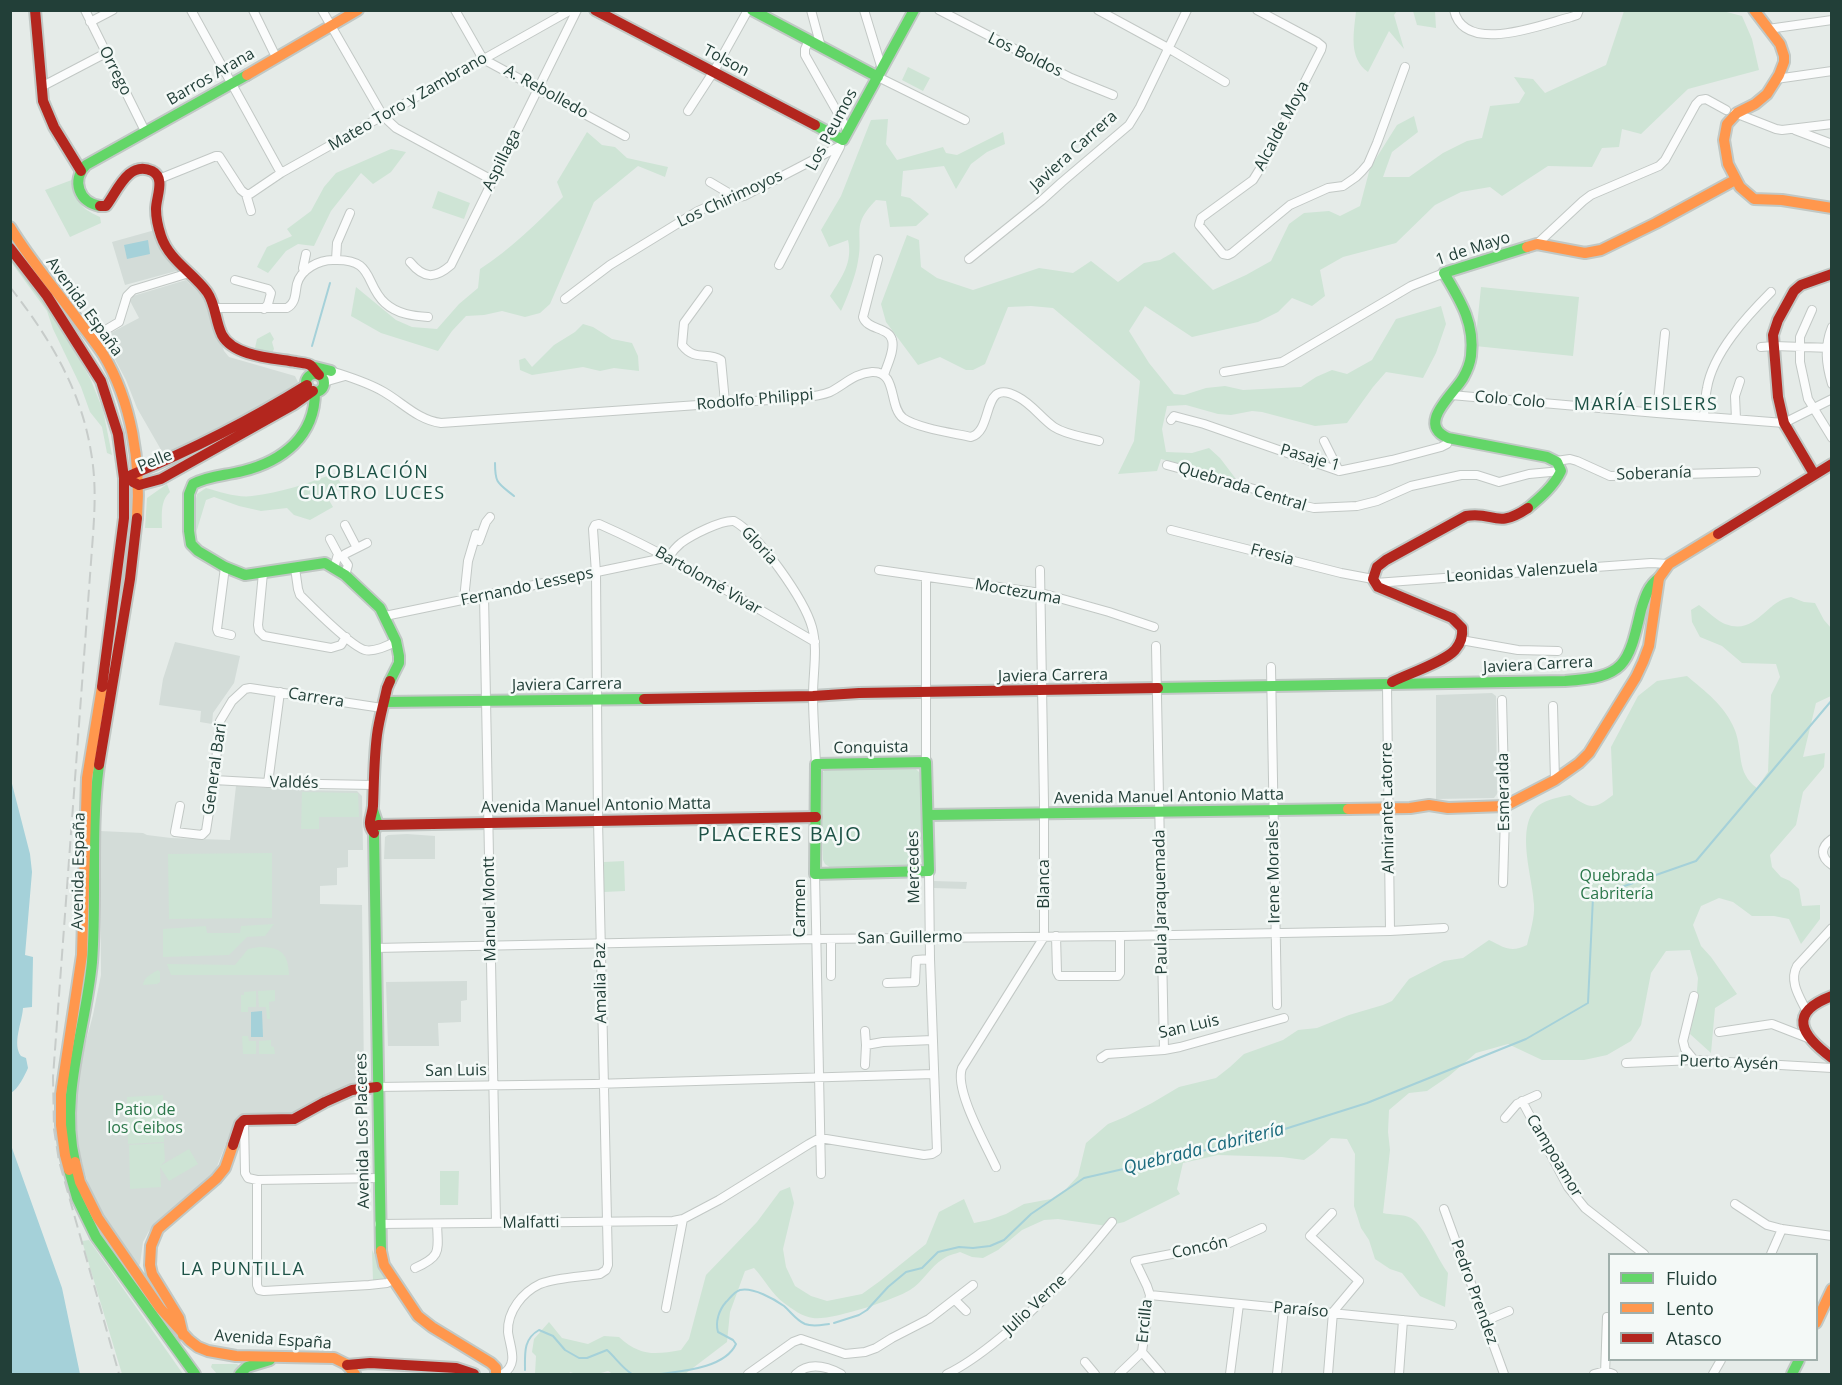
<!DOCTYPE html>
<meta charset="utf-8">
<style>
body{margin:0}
#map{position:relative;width:1842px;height:1385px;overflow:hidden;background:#e5ebe8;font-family:"Open Sans",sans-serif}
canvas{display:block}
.frame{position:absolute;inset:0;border:12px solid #223f38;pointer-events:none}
.legend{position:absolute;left:1608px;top:1253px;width:210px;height:108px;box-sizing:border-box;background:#f4f9f7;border:2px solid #a0afab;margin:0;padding:8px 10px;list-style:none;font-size:18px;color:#223f38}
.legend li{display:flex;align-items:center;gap:12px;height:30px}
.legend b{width:30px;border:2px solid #a0afab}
</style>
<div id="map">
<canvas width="1842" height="1385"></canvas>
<div class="frame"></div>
<ul class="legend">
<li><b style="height:8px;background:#63d668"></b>Fluido</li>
<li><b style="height:8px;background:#ff974d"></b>Lento</li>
<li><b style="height:8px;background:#b3261e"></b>Atasco</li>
</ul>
</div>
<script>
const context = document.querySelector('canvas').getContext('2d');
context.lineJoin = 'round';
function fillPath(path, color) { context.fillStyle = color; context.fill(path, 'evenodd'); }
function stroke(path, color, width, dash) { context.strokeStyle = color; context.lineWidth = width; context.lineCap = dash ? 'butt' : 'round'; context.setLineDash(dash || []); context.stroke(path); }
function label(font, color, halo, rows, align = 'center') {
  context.font = font + ' "Open Sans",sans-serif'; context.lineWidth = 5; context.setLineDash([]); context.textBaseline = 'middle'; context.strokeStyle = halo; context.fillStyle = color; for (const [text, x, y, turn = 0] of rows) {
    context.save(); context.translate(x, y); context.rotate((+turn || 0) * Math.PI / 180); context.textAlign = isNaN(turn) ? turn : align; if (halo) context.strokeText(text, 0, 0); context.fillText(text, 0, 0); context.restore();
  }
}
const built = new Path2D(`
 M155,230L180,270L125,285L112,242Z
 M186,280L203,297L211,309L224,351L229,357L295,376L298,382L262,405L164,455L137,408L126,380L103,337L139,318L130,301L133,296Z
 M175,642L240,656L234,683L213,713L212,724L200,722L201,711L159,705L163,679Z
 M1492,693L1496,696L1497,794L1494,798L1436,799V695Z
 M236,786L299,790L357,791L362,796L363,850H348V867L337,868V885L320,886V904L362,905L364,1078H368V1085L295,1115L242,1116L234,1123L216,1169L191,1196L149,1231L143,1242L140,1264L138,1266L95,1206L81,1160L74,1111L81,1060L93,1015L101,975L100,831L143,833L147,835L171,838L230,840Z
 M407,834L435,836V859H384L385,837L388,835Z
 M933,881L967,882L966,889L933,888Z
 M467,981V1000L461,1001V1022L438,1023L439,1046H388L386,982Z`);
const green = new Path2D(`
 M1356,11H1397L1394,15L1404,49L1389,31L1368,72C1348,58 1354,32 1356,11Z
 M1413,11H1435L1436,28L1417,25Z
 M1624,11L1719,10L1742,16L1752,39L1759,70L1688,89L1641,134L1622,129L1619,147L1602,148L1592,167L1548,166L1502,196L1490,187L1461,192L1435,205L1396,243L1343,257L1320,270L1325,296L1312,306L1292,298L1278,312L1258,322L1192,337L1145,306L1129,331L1149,363L1174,394L1184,395L1206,388L1225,386L1243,390L1301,387L1316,377L1332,370L1347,374L1372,360L1396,319L1441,306L1446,324L1436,353L1423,378L1386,372L1373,387L1347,423L1315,426L1262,412L1252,411L1231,415L1218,414L1186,405L1167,406L1162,429L1166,452L1192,453L1209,448L1220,458L1236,479L1161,459L1157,471L1118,474L1134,441L1140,381L1053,308L1031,306L1008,307L985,364L973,370H966L940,357L918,365L886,322L881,304L907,235L919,240L921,267L937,278L973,290L1039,268L1073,273L1091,261L1118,282L1144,263L1160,260L1174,252L1213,290L1246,275L1271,261L1289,224L1304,213L1329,211L1340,216L1360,206L1370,168L1397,125L1414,116L1418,132L1392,152L1383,177H1409L1443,153L1467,141L1482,138L1490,106L1519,103L1525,93L1514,77L1533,79L1545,93L1606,65Z
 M908,67L930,78L923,91L902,80Z
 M888,119L886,144L897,160L943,147L946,153L957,155L1003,132L1005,144L987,152L971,164L956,189L944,166L903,171L901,196L910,198L929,214L916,226L890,227L886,201L876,200C850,226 864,233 858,261C856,275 847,298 841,311L830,296C842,277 853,262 848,240L829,247L821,230L841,196L871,120Z
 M587,132L602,145L615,147L627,158L668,167L665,177L638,166L594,202L550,304L540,313L525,317L502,311L484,315L466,316L452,331L438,351L381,333L351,316L356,287L396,320L412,327L437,329L459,304L478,288L480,269C511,249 537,223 563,197L557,182Z
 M391,149L406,152L391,172L373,184L361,173L331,211L314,246L298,244L286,251L268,273L257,267L267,247L292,236L287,229L311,211L324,187L336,173Z
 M77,178C78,202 76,206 100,217L101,223L70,237L45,190Z
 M438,191L470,203L464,219L432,208Z
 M10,255L52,312L90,378L103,410L112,455L107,453L102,427L90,412L81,387L53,329L47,311L11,262Z
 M1481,287L1579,297L1573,356L1475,346Z
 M583,324L593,327L612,339L632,343L638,356L639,371L614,368L600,371L583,367L532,375L520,370L519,360L525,358L532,367L554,345L575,332Z
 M270,332L274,339L272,342L274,349L272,353L255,348L257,339Z
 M335,473L345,491L332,490L326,495L333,507L310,520L294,515L287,508L261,511L239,506L214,497L206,500L196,533L195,503L197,494L206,488C220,492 238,498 252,496C280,493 309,483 335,473Z
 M167,484L170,492C160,501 162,515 162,528H145L147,498Z
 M1791,597L1804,602L1815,603L1824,620L1831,628V696L1816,703L1803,757L1825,753L1824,767L1803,792L1796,825L1770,855L1772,867L1781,877L1790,881L1799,889L1802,906L1820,905V919L1801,944L1789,919L1774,916H1752L1733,902L1719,898L1701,906L1693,925L1701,946L1711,957L1737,994L1715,1008L1711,1053L1690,1034L1696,1003L1698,978L1690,950L1666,951L1651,973L1641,1025L1631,1041L1607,1055L1584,1060H1542L1508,1044L1476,1053L1449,1076L1427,1091L1409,1093L1389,1110L1388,1132L1390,1150L1383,1213C1391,1215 1404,1214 1411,1218C1424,1225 1438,1260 1448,1273L1445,1307L1420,1296L1402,1273L1390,1269L1375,1259L1369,1240L1361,1228L1354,1206L1355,1154L1347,1139L1331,1138L1314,1153L1304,1160L1282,1157L1218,1155L1183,1163L1177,1189L1180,1194L1124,1222L1107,1226L1058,1219L1044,1220L1022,1230L998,1250L983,1258L972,1257L960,1252C955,1254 948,1255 943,1259C930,1267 923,1282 910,1290C894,1300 830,1321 813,1318C803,1317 792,1309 784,1303C772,1294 765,1280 754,1268L745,1271L730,1312L727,1342L685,1374H613L608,1371C597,1375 582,1377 570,1372L569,1374H535L536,1356L532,1352L534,1339L549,1322L562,1338L588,1344L604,1336L619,1337C640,1356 654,1355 681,1350L689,1339L706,1275L757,1222L780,1191L790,1187L794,1203L783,1249L786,1267L795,1286L811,1296L827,1301L862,1294L880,1281L926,1244L939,1212L964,1199L974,1223L989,1220L1006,1214L1024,1204L1051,1199L1066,1189L1078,1176L1086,1143L1108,1124L1125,1117L1152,1103L1179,1087L1216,1078L1230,1067L1244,1054L1283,1040L1298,1030L1317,1028L1349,1015L1383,1005L1392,1001L1409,979L1444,961L1463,958L1489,940C1505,948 1511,953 1527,945C1530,932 1535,917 1534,904C1533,877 1514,826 1539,805C1548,799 1560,797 1570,795C1590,809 1594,810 1613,795L1611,747L1638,696L1657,681L1687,676C1706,692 1724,705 1734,728C1744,751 1735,772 1757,788L1768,772L1771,695L1780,677L1776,664L1742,663L1722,646L1700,637L1692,622L1691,610L1699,605C1706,610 1719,622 1725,624C1757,636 1765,601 1791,597Z
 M913,766L922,775L924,860L916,867L831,868L825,864L823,860L820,776L827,767Z
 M302,792L358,793L359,817H319V829H301Z
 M272,853V918L169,919L168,854Z
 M624,861L625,891L604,892V862Z
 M274,924L265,936L247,937L229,955L163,957V929L206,926L207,933H240L241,926Z
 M259,947C281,947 288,953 289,975H171L167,964L235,965L248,949Z
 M158,970L160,972V982L157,984L143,985C144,977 151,974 158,970Z
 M275,990V1001L269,1002L270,1019H267L266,1007H259L258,991Z
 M256,991V1007H248V1012H241V995H244V992Z
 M242,1036H248L249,1041H256V1054H243Z
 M271,1040V1046L274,1047L275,1054H259V1041Z
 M163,1095L164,1142L128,1144L127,1097Z
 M164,1143L165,1161L160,1166L189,1149L198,1164L169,1181L160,1167L161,1187L130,1189L129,1145Z
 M440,1171H459L458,1205H440Z
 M89,1240L183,1374H122L82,1241Z
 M372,1250L386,1278L373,1281Z
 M212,1364H237L239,1366L234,1374H217L211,1367Z`);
const water = new Path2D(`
 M148,240L150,254L127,259L124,245Z
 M10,776L30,854L32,872L25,955L33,957L32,1007L23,1008C22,1023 12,1044 21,1056L26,1058L28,1068C25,1075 18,1089 11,1093Z
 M262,1011L263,1037H251V1012Z
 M11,1148H12L62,1288L80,1374H11Z`);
const stream = new Path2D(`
 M312,346L330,283
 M495,463C495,484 498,483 514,496
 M834,1323L859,1315L867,1310L888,1287L906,1272L922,1268L938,1252L959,1247L973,1248L990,1246L1004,1240L1031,1214L1084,1178L1250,1140L1367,1103L1526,1039L1588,1003L1593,897L1696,861L1832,700
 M525,1370C525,1354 523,1339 539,1330L553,1336L565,1350L579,1358H587L607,1350C616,1358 622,1368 632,1374
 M660,1374C683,1371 725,1368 736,1344L733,1340L718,1332C715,1322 719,1310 726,1302C730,1298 734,1292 740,1290C753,1287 774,1299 784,1306C791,1312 796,1320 805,1324C813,1327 821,1325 829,1324`);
const street = new Path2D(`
 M85,10L145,131
 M191,10L281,173
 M253,10L276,57
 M322,10L383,116L396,128L492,180
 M455,10L483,59L625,136
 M811,10L821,47
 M864,10L882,69
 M939,10L1071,78L1113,95
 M1098,10L1168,48L1225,82
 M1257,10L1317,42L1322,46L1321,50L1263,164L1253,180L1201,218L1199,225L1223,254L1228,255L1232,253L1290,205L1328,188L1343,186L1356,177L1362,171L1368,164L1377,143L1405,67
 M1454,10C1464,56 1543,24 1571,17L1577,15L1579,10
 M90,22L113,10
 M1768,29L1832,20
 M809,40L805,49V55L848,131
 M878,77L965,120
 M1776,79L1832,71
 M41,87L106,53
 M688,111L714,71L748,10
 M1735,113L1776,129L1782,130L1832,124
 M1795,130L1832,144
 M159,179L216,156H219L241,190L246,194L251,211
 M710,182L737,198
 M246,194H250L281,173L571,10
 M1537,244L1583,201L1591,195L1659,166L1665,160L1696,104L1700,100L1706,99L1726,110
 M878,259L863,317C867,330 889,327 892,340C895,350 887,365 884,375
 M969,259L1041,201L1062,182L1129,125L1140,107L1187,10
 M336,260L337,243L350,213
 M410,262C424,279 435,279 451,265L577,10
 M779,265L840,147
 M304,272L303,268L306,254
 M235,280L268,289L271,293L268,304L264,309
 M708,290L684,323L682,345C695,362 707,351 721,360L725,402
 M565,299L610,265L698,211L714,204L744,196L840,146
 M214,308H287C296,303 295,294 297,284C301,269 319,260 333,260C375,258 364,284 385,303C397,314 413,316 428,317
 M1812,310L1800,337V362L1808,399L1832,438
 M1832,327C1824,347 1826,364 1832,384
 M92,338L119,322L127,296L133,290L189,273
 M1761,347L1774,346L1832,348
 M1224,372L1282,362L1411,286L1444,273
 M321,376L331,371C349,377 367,382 384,392C403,403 418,420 441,423L798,398C808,397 820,396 830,392C844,385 855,373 872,372C898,371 888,406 903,418C917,428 953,433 971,437C995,430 980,376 1018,397C1032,404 1041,418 1054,427C1066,435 1085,437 1099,441
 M324,382L345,376
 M1451,395L1657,413L1784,423L1832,399
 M1657,413L1665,333
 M1704,416C1705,407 1705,397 1707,388C1713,353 1746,317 1771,292
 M1736,419L1735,396L1740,381
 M1171,420L1174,416L1204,424L1339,471L1392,460L1441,447L1447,444L1448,438
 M1324,441L1339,471
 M1556,461L1570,459L1577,461L1610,476L1756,472
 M1167,465L1265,492L1284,501L1314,508L1357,506L1377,501L1411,486L1461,475H1477L1499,482L1529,474L1561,471
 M345,525L357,548
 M1171,530L1341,573L1373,579
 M330,539L338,554L334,568
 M479,541L486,522L490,517
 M225,567L217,629L218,632L231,635
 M295,568L298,589L300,595C310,605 352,647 365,650C374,652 388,646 396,641
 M879,570L1041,593L1109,612L1154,627
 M263,573L258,625L259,631L264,636L331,648L341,645L346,637
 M345,575L348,565L343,558L345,554L367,543
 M926,577V762
 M1375,583L1651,563L1669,564
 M484,595L496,1223
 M464,599L468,561L476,534
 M385,616L669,557C672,552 676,547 681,543C692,535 721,520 734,521C759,535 804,599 812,627C818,648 813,673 813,695C813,718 815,741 816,764
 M1461,640L1518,650L1558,651
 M1156,646L1164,1050
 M1271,667L1277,1005
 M1387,685L1390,931
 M1502,700L1505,816L1503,883
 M1553,706L1555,780
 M214,780L268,783L373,785
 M268,783L280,692
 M180,806L175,832L202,835L206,831L214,780L220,721L232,701L245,689L250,688L382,708
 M1832,839C1820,847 1820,857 1832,865
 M815,874L821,1174
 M1056,936L1057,972L1059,976H1118L1120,973V936
 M375,948L816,939L1120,936L1390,931L1444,928
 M831,976V939
 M887,983L915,982L916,960L930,959
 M1694,996L1683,1041L1685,1049L1694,1060
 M1806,1010C1799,996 1789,981 1797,966L1832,928
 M865,1031L866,1045
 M1719,1032L1772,1024L1808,1038
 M1101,1058L1107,1054L1164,1050L1180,1047L1284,1018
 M1626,1063L1694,1060L1832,1068
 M865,1065L866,1045L883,1042L933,1040
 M377,1087L594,1084L934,1074
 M1522,1101L1568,1187L1585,1208L1644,1254
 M1505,1118L1517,1104L1537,1095
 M244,1120L245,1173L248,1178L257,1180L379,1178
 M996,1167C986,1145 954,1090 962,1068L1044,937V803L1040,570
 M257,1180V1285L259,1290L264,1291L369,1285L387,1283L393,1280
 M1735,1204L1767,1225L1782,1229L1832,1236
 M1444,1209L1504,1374
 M379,1224L673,1221L683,1219L719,1200L809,1144L820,1138L924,1155L932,1154L937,1151L930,959L929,871
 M1771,1254L1782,1229
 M415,1268C442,1256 438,1251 437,1224
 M1150,1295L1452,1325
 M955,1300L966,1311
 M666,1308L683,1219
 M1485,1321L1509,1311
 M1142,1352L1161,1374
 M1085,1362L1095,1374
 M503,1374C519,1363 510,1348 508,1332C507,1311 523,1292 540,1284C558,1277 581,1277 600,1274L606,1270L608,1265L598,820L596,573L593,529L595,525L599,524C674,557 744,601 815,642
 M748,1374L793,1342L801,1339L845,1354L865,1352L876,1348L892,1338L929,1319L973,1285
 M796,1374C809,1362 826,1366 841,1374
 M947,1374C966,1365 983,1352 1000,1338C1044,1303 1077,1265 1112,1222
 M1119,1374L1142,1352L1150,1295L1147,1286L1135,1261L1229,1243L1262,1228
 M1230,1374L1239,1304
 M1277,1374L1284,1308
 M1328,1374L1333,1312L1359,1281L1310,1236L1332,1213
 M1399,1374L1403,1320
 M1594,1374L1605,1371L1613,1374
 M1605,1374L1607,1317
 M1713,1374L1721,1360`);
const fast = new Path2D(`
 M752,10L878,77
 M815,125L843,140L914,10
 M100,206C79,203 71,180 86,165L247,75
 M1527,247L1444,273C1460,300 1475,323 1471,356C1470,364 1467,371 1463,378C1453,395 1416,424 1448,438L1547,457L1557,462L1561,471C1554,486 1541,497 1528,508
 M311,366L331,371
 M306 383a9 9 0 1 1 18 0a9 9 0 1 1-18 0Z
 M315,392C315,436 283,461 243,471C224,476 211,475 193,484L189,494V531L191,544L198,551L225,567L245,575L325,563L345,575L380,608L396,641L399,656V663L390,681
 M1158,688L1565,681C1625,677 1628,666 1641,610C1645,597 1648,586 1659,578
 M384,702L644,699
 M926,762L929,871L815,874L816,764Z
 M373,810L377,822L374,833L381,1251
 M928,815L1348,809
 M75,1162C59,1096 86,1028 92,962C97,896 90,831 99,765
 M69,1170L77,1198L96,1237L195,1374
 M240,1374L247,1367L270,1360
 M1792,1374L1799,1360`);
const slow = new Path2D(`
 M1754,10L1780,44L1784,56V62L1779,75L1767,94L1755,104L1737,113L1727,124L1724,140L1728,164L1740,187L1754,199L1782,200L1832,208
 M247,75L358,10
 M10,227C30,260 55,289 78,320C86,331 95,342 103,354C132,402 141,463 137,518
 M1527,247L1537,244L1585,253L1601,250L1656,223L1735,180
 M1348,809L1410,808L1429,805L1448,808L1505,806L1555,780L1579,763L1589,753L1636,677L1643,662L1649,646L1659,578L1669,564L1718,534
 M75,1162L80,1182L98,1218L160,1308L189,1340L198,1347L208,1351L236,1356L334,1358L346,1364L355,1374
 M69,1170L65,1155L61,1125V1094L82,955L87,778L102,687
 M381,1251L384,1265L418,1316L432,1327L491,1363L496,1368V1374
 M1816,1323L1832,1289
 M183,1335L179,1318L152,1274L150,1265L151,1246L158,1229L216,1179L225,1168L233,1145`);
const jam = new Path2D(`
 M35,10L43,101L54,127L81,171
 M595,10L815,125
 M100,206H106C117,192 128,160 152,171C166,178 156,197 156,209C156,218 158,227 161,236C169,260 192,272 207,292C216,305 215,321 222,335C234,357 274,358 296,362C300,363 306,363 310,365C313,367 316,372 319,375
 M10,248L47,296L101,381L118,434L124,478V518L102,687
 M1814,474L1784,423L1778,397L1773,335L1778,320L1794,291L1801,285L1832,274
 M131,475C194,449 249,421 307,385
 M133,482L139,485L161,479L293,405L313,391
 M1718,534L1832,464
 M1392,682C1408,674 1444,662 1455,650C1461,643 1463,636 1462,628L1452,618L1378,587L1373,579L1377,567L1386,560L1466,516C1495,511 1495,530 1528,508
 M644,699L813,696L859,693L1158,688
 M99,765L130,579L137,518
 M378,825L816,817
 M374,833C366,823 372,817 373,806C374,782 374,759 377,735C379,719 384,703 387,688L390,681
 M1832,996C1787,1013 1801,1035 1832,1058
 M233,1145L240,1124L244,1120L294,1119L325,1102L352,1090L377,1087
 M347,1365L370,1363L456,1368L474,1374`);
const rail = new Path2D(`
 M10,287C49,337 81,389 91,452C96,480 95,507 93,535L53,1077L54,1129L59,1161L119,1374`);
const streetNames = [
 ["Los Boldos",1025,55,26],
 ["Tolson",726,61,28],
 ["Orrego",115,71,63],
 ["Barros Arana",211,77,-30],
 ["A. Rebolledo",546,92,29],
 ["Mateo Toro y Zambrano",408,102,-30],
 ["Alcalde Moya",1282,126,-62],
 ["Los Peumos",832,130,-62],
 ["Javiera Carrera",1074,151,-42],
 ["Aspillaga",502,160,-64],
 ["Los Chirimoyos",730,199,-25],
 ["1 de Mayo",1473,249,-18],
 ["Avenida España",84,307,54],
 ["Rodolfo Philippi",755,400,-5],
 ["Colo Colo",1510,400,5],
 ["Pasaje 1",1310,458,16],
 ["Pelle",155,461,-22],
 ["Soberanía",1654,474,-2],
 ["Quebrada Central",1242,487,17],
 ["Gloria",759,546,47],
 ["Fresia",1272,555,15],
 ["Leonidas Valenzuela",1522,572,-4],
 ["Bartolomé Vivar",708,581,30],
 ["Fernando Lesseps",527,587,-12],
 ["Moctezuma",1018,592,10],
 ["Javiera Carrera",1538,665,-3],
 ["Javiera Carrera",1053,676,-1],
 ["Javiera Carrera",567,685,-1],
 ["Carrera",316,698,9],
 ["Conquista",871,748,-1],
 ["General Bari",215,769,-82],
 ["Valdés",294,783,1],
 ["Esmeralda",1504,792,-91],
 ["Avenida Manuel Antonio Matta",1169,797,-1],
 ["Avenida Manuel Antonio Matta",596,806,-1],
 ["Almirante Latorre",1388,808,-91],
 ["Mercedes",914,867,-91],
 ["Avenida España",79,871,-89],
 ["Irene Morales",1274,872,-91],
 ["Blanca",1044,884,-90],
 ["Paula Jaraquemada",1161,902,-91],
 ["Carmen",800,908,-90],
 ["Manuel Montt",490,909,-91],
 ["San Guillermo",910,938,-1],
 ["Amalia Paz",601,983,-91],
 ["San Luis",1189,1027,-13],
 ["Puerto Aysén",1729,1063,2],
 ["San Luis",456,1071,-1],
 ["Avenida Los Placeres",363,1131,-91],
 ["Campoamor",1554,1156,59],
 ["Malfatti",531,1223,-1],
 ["Concón",1200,1248,-12],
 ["Pedro Prendez",1474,1292,70],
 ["Julio Verne",1035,1305,-43],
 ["Paraíso",1301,1310,5],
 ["Ercilla",1145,1321,-84],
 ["Avenida España",273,1340,4]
];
const parkNames = [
 ["Quebrada",1617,876],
 ["Cabritería",1617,894],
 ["Patio de",145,1110],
 ["los Ceibos",145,1128]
];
const neighbourhoodNames = [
 ["MARÍA EISLERS",1646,405],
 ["POBLACIÓN",372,473],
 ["CUATRO LUCES",372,494],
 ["LA PUNTILLA",243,1270]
];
const waterNames = [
 ["Quebrada Cabritería",1204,1149,-14]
];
const quarterNames = [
 ["PLACERES BAJO",780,835]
];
fillPath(built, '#d3dcd8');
fillPath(green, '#cee4d5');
fillPath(water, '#a5d1d9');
stroke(stream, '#a5d1d9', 2);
stroke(street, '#c2c8c5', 10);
stroke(fast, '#c1c8c5', 14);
stroke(slow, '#c1c8c5', 14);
stroke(jam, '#c1c8c5', 14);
stroke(street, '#fbfcfc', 8);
stroke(fast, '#63d668', 10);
stroke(slow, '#ff974d', 10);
stroke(jam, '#b3261e', 10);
stroke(rail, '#c7ccca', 2, [12, 6]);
label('16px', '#223f38', '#f4f9f7', streetNames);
label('16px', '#2b774a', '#f4f9f7', parkNames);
context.letterSpacing = '1.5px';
label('18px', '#1d5246', '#f4f9f7', neighbourhoodNames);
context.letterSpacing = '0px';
label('italic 18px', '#1a6a7d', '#f4f9f7', waterNames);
context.letterSpacing = '1.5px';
label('20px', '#1d5246', '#f4f9f7', quarterNames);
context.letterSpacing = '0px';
</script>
